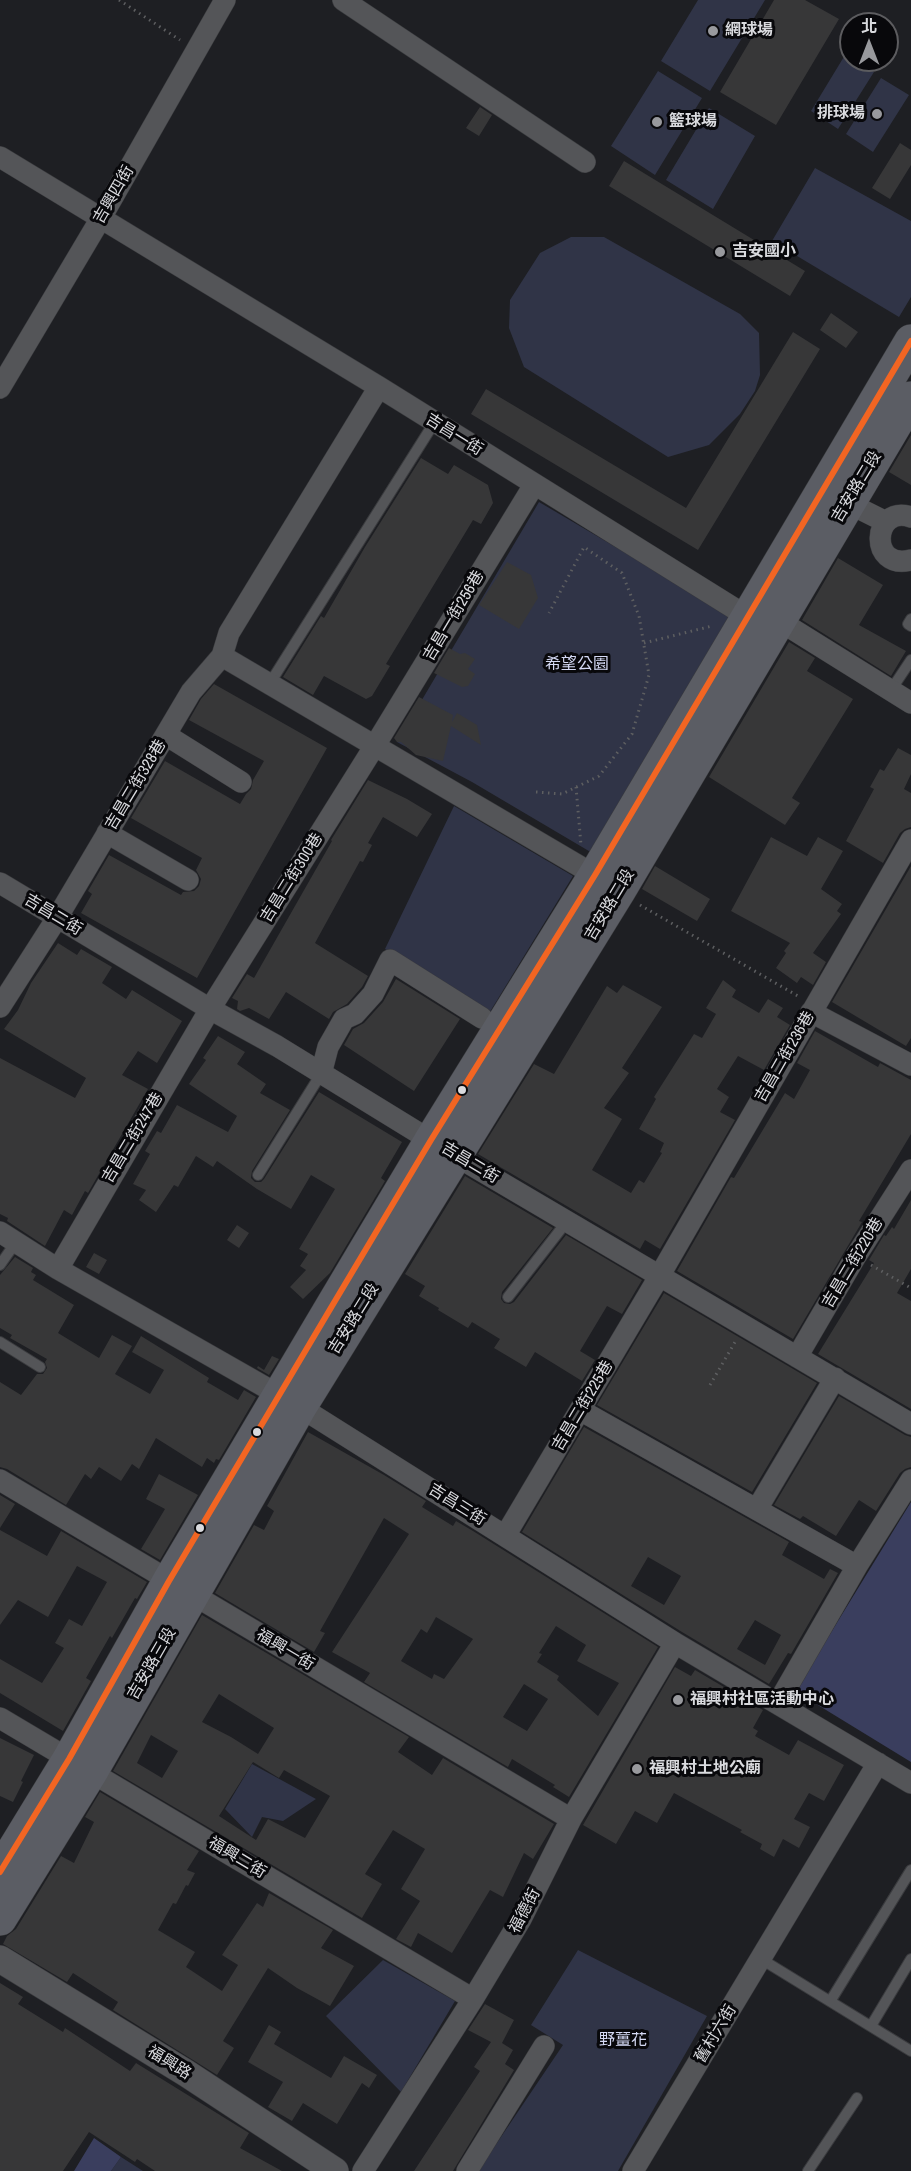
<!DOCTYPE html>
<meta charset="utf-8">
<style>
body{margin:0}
#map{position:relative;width:911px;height:2171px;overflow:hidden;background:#1e1f23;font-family:"Archivo Narrow","Noto Sans TC",sans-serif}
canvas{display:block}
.north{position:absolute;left:839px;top:12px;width:60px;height:60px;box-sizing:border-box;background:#08080b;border:2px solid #5c5c5f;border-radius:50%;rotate:0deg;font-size:16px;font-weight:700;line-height:24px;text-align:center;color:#d9dade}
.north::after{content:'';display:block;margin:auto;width:21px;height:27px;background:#98999d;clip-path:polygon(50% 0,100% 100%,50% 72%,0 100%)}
</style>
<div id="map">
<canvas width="911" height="2171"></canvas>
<div class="north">北</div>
</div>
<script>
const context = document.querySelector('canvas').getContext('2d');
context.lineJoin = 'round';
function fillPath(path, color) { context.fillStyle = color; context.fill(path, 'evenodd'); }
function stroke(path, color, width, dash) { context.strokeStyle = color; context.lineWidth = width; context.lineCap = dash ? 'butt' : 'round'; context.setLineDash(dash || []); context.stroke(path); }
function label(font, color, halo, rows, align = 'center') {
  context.font = font + ' "Archivo Narrow","Noto Sans TC",sans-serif'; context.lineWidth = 6; context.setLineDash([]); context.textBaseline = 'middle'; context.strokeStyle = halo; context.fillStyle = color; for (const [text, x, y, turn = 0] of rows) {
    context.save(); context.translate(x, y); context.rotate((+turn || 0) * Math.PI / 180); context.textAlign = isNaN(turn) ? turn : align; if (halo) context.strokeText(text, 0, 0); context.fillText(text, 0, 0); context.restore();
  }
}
const green = new Path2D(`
 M698,0H765L710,91L661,61Z
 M845,55L851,60L874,72L838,129L811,111Z
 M658,71L702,98L655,175L611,146Z
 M881,78L909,95L873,152L846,134Z
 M709,108L755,136L713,209L666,180Z
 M815,168L911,221V297L899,317L772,241Z
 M571,237H604L740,314L759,333L760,375L755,391L740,414L709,445L668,457L524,367L509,328L510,300L540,253Z
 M539,502L740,620L599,857L472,782L397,742Z
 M454,806L573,876L488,1015L385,949Z
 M252,1764L316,1799L283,1821L262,1817L252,1837L225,1809Z
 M578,1950L707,2016L618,2171H478L563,2045L531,2025Z
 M383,1960L455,2001L401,2092L326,2016Z
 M121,2157L143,2171H111Z`);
const forest = new Path2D(`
 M911,1502V1762L795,1691Z
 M94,2138L121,2157L111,2171H74Z`);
const building = new Path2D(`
 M774,0H805L839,19L776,125L720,92Z
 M480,107L492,115L479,136L466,128Z
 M900,143L911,150V165L890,199L872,188Z
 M624,161L805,271L790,296L609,186Z
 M831,313L858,332L846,348L820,330Z
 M793,332L820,349L698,550L471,414L486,389L686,508Z
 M911,435V485L889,472Z
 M421,458L448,474L454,465L488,485L493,503L481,524L473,520L386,664L390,666L372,696L366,699L324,676L313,695L283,677L321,616L324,618L365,547Z
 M838,558L883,585L859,625L906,651L891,676L802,620Z
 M507,562L531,575L538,598L519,629L479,605Z
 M789,642L815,658L807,671L853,699L792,798L800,803L785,825L709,777Z
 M449,648L460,654L465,653L475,659L468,669L475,674L468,686L462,687L434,673Z
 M214,684L327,748L197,978L81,913L92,894L88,891L109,855L181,895L183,892L194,891L199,886L201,879L196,870L202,858L131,818L165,761L240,804L246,794L251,789L253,780L264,761L189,720L201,699Z
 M419,697L453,715L452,722L457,713L477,725L481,745L451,726L443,761L416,755L401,742H397L394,738Z
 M898,748L911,755V774L904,789L911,793V827L905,829L900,833L883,863L846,841L874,789L870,787L880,769L884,771Z
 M368,780L407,799L432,814L417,837L383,817L368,843L372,845L363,862L360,861L315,943L368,976L362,987L347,1004L333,1012L329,1019L286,992L269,1019L249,1008L240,1011L237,1009L238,1001L232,998L247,974L254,978L332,841L331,840Z
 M771,837L807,856L818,837L843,851L821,889L842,904L837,911L841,914L813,953L826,962L813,985L801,977L797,983L776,968L786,953L784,951L790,943L731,911Z
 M655,866L710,899L697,921L642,889Z
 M911,866V1038L906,1046L832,1002Z
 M58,943L77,955L81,949L112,967L102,983L126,999L132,990L182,1021L157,1063L138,1051L122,1075L148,1089L88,1193L85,1191L72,1215L64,1210L45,1246L7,1221L8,1218L0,1214V1058L75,1098L86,1078L4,1029L18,1010L31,983Z
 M396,979L460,1019L414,1091L344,1045L353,1029L364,1023L383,1002Z
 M723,980L736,990L732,997L759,1013L768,999L783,1008L777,1017L790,1025L764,1070L738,1056L717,1089L729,1097L720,1112L735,1120L660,1249L645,1240L640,1249L478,1154L534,1064L554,1074L607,986L617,993L623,985L662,1007L622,1068L629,1073L604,1108L622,1119L592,1170L631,1193L639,1180L644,1183L662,1153L660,1152L664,1143L639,1129L656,1099L654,1097L694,1034L702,1038L716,1014L706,1008Z
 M815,1031L878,1067L880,1063L911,1080V1134L859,1221L862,1222L793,1339L677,1271L731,1177L734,1178L785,1093L794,1099L810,1070L797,1063Z
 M218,1036L245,1052L237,1064L266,1084L260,1093L290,1110L252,1171L251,1178L255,1182H261L264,1179L319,1092L402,1142L381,1178L385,1181L330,1273L303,1299L290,1287L306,1270L300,1266L308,1254L299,1249L335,1189L311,1175L291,1209L257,1189L217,1161L213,1167L196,1156L178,1187L174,1185L156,1212L139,1200L146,1190L133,1184L150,1154L145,1151L157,1131L161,1133L177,1105L228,1132L237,1116L189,1084L206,1060L203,1058Z
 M465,1176L553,1228L502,1292L501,1299L504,1303L510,1304L514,1302L566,1235L642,1280L622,1314L607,1306L580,1351L595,1360L582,1381L535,1352L526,1367L494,1348L500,1339L472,1322L468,1328L438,1310L439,1308L419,1296L425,1286L405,1274Z
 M911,1200V1269L897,1293L911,1301V1409L818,1354L874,1263L869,1260L884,1235L886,1236L892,1227L894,1229Z
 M237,1225L249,1233L239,1248L227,1240Z
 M94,1253L107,1260L99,1274L86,1267Z
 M15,1257L33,1268L31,1272L36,1275L33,1280L74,1305L58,1333L99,1358L112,1335L132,1346L115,1374L150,1394L164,1370L132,1352L141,1336L209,1378L207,1382L238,1400L244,1390L256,1397L219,1460L216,1459L214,1463L207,1458L202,1467L156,1438L139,1469L132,1464L121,1481L99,1467L91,1479L85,1474L66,1505L7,1469L0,1467V1382L21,1395L37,1374H43L47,1368L45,1362L47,1359L10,1338L12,1335L0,1328V1275Z
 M664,1293L817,1383L752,1492L597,1405Z
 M272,1356L279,1359L269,1375L257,1368L258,1366L264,1370Z
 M839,1396L905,1435L911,1437V1467L905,1469L900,1473L876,1511L859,1500L836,1536L803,1516L800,1519L774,1505Z
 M584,1427L789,1542L782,1555L824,1579L830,1569L838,1573L791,1654L788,1653L769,1684L682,1632L522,1532ZM648,1557L681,1576L664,1605L631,1586ZM755,1620L781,1635L765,1665L737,1649Z
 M308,1432L384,1475L426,1501L422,1507L453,1526L456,1521L473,1531L658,1647L569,1797L553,1787L555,1785L512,1759L508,1767L364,1682L370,1673L332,1652L409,1534L384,1518L320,1631L325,1633L314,1652L215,1593L254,1525L264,1530L274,1511L267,1506ZM436,1617L473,1639L444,1679L434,1674L432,1679L401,1661L421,1629L427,1633ZM556,1626L586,1645L577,1661L619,1683L598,1716L557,1680L559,1676L537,1662L542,1654L539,1653ZM524,1684L548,1699L527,1731L503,1717Z
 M159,1474L198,1495L160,1560L141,1549L165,1509L146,1499Z
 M0,1495L15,1504L0,1528Z
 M0,1530L47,1556L61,1531L147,1582L137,1599L135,1598L112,1638L110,1636L86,1678L91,1681L63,1731L0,1693V1659L42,1683L64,1648L55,1643L69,1619L82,1626L107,1582L77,1566L48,1617L18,1600L0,1625Z
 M202,1615L409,1737L398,1752L432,1775L443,1758L554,1824L533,1859L524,1853L503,1897L490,1890L452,1953L418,1933L411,1947L396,1939L420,1901L401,1889L425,1849L393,1830L365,1874L382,1884L362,1918L113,1771ZM219,1694L274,1728L258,1754L231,1737L202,1722ZM151,1735L178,1751L162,1778L137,1763ZM253,1762L279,1778L284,1770L330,1796L305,1838L268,1819L256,1840L219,1816Z
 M675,1667L691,1676L695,1670L763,1710L753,1728L758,1731L755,1736L789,1755L798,1740L844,1765L824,1801L809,1793L794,1819L810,1827L799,1848L783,1839L774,1857L760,1849L762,1844L740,1832L742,1830L674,1793L657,1823L635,1811L616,1844L583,1825Z
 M0,1738L34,1755L21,1781L23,1782L13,1802L0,1796Z
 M100,1792L199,1851L187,1870L195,1873L188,1886L186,1885L176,1904L173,1903L158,1930L195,1952L186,1967L222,1991L238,1965L222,1955L257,1903L263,1907L269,1893L333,1930L321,1948L354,1966L330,2006L297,1988L268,1968L223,2041L234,2048L217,2075L113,2010L118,2002L73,1973L67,1982L3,1944L7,1936L16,1929L61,1856L74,1863L94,1822L85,1817Z
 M0,1983L23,1997L18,2004L63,2032L65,2028L130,2071L136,2063L249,2133L240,2148L282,2171H155L137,2159L135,2162L89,2132L63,2171H0Z
 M485,2004L514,2020L502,2043L513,2050L505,2064L514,2070L453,2171H414L480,2071L474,2067L491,2042L468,2030Z
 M269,2025L281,2032L274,2044L331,2078L344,2056L377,2075L369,2088L362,2083L337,2124L303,2103L292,2121L268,2107L283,2082L248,2062Z`);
const path = new Path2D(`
 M119,0L180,40
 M644,643L712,626
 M576,787L581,845
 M536,792L562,794L599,776L632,734L649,675L639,616L622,573L584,547L549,613
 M640,905L798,996
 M871,1265L911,1288
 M710,1385L735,1342`);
const service = new Path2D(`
 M911,619L908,624L911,626
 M270,683L434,423
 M891,690L911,660
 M258,1175L321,1074
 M0,1265L16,1242
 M508,1297L568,1220
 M0,1342L40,1367
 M761,1959L911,2051
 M831,2000L911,1870
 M871,2026L911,1959
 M808,2171L857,2098`);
const minor = new Path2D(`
 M343,0L585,162
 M0,157L379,387L748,617L778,620L911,703
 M379,387L229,633L222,656L603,880
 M0,388L101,218L225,0
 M838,498L886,522
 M911,517C872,504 868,571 911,560
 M166,735L241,782
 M107,833L188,880
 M0,883L210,1009L277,1046L456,1156L911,1424
 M0,1007L57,918L191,692L222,656
 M811,1012L911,1065
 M321,1074L328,1047L344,1019L355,1014L373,994L390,960L482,1018
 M0,1232L58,1269L300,1407L675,1643L911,1783
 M58,1269L210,1009L374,747L534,485
 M797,1357L856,1256L911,1170
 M580,1410L857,1566
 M0,1480L571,1819
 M757,1509L835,1378
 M505,1536L660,1275L911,840
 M778,1703L857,1566L911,1480
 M0,1718L473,1999
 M363,2171L473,1999L521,1919L571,1819L675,1643
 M467,2171L544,2046
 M633,2171L878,1763`);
const tertiary = new Path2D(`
 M0,1959L186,2073L335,2171`);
const primary = new Path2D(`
 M0,1872L69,1759L169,1581L332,1306L431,1140L595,875L911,341
 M0,1919L91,1772L300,1407L619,891L911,398`);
const bus1 = new Path2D(`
 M0,1872L69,1759L169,1581L332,1306L431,1140L595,875L911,341`);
const markers = [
 [713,31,6,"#98999d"],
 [877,114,6,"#98999d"],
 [657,122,6,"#98999d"],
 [720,252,6,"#98999d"],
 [462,1090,5,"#d9dade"],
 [257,1432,5,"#d9dade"],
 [200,1528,5,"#d9dade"],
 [678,1700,6,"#98999d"],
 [637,1769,6,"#98999d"]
];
const poiNames = [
 ["網球場",725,31],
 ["排球場",865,114,"right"],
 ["籃球場",669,122],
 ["吉安國小",732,252],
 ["福興村社區活動中心",690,1700],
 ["福興村土地公廟",649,1769]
];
const streetNames = [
 ["吉興四街",114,195,-60],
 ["吉昌一街",454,435,32],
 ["吉安路二段",857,487,-59],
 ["吉昌一街256巷",454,616,-59],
 ["吉昌二街328巷",136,785,-59],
 ["吉昌二街300巷",292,878,-58],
 ["吉安路二段",610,905,-59],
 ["吉昌二街",53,915,31],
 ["吉昌二街236巷",785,1057,-60],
 ["吉昌二街247巷",133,1138,-59],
 ["吉昌二街",470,1163,31],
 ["吉昌二街220巷",853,1263,-59],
 ["吉安路二段",354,1319,-58],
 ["吉昌二街225巷",583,1406,-59],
 ["吉昌三街",457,1505,32],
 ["福興一街",285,1650,31],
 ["吉安路三段",152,1664,-60],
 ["福興二街",237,1858,31],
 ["福德街",525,1911,-62],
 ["舊村六街",716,2034,-59],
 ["福興路",169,2063,32]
];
const parkNames = [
 ["希望公園",577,665],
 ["野薑花",623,2041]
];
fillPath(green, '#303447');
fillPath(forest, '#3a3e5e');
fillPath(building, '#373738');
stroke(service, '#3a3b3e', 12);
stroke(minor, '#3a3b3e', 22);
stroke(tertiary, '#3a3b3e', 28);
stroke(primary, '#3a3b3e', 34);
stroke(path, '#5e5f61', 3, [1.5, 4.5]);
stroke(service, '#545558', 10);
stroke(minor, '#545558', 21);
stroke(tertiary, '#545558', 27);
stroke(primary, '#5b5d64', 33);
stroke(bus1, '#f26522', 6);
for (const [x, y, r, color] of markers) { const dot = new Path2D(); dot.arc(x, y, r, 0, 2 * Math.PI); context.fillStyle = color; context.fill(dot); stroke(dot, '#08080b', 2); }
label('bold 16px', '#d9dade', '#08080b', poiNames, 'left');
label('16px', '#d9dade', '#08080b', streetNames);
label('16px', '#d5daf5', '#08080b', parkNames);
</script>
